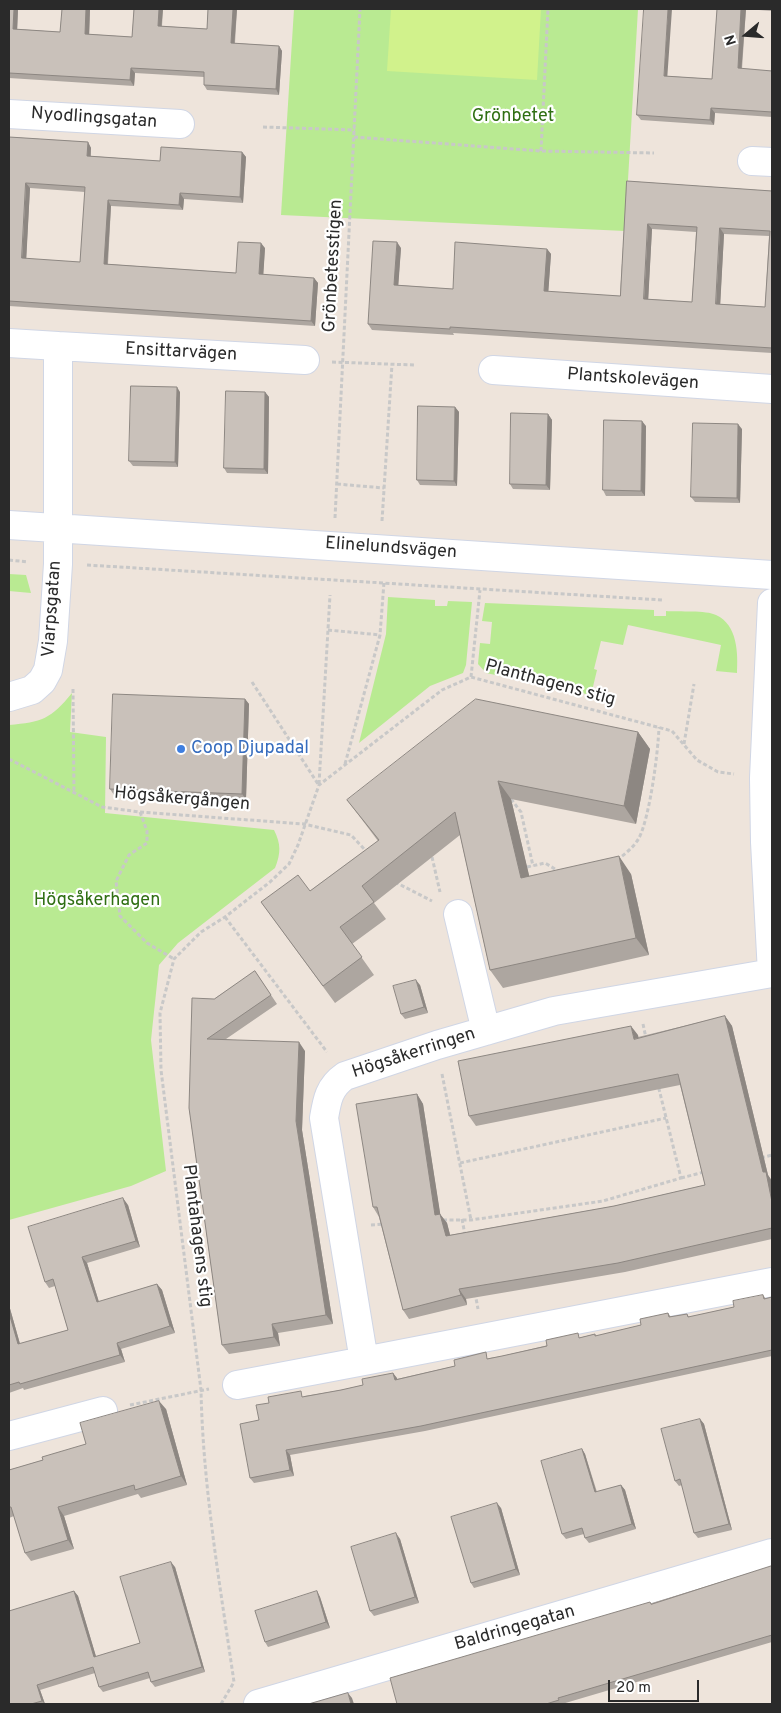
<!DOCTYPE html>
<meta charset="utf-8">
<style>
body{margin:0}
#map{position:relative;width:781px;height:1713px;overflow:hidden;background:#eee4db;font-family:Overpass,sans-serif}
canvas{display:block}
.frame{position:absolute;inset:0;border:10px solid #2a2a2a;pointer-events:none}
.north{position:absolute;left:721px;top:10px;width:50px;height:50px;-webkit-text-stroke:4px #fff;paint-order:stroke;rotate:252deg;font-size:14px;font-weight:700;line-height:20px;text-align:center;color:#2a2a2a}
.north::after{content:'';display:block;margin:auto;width:18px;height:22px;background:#2a2a2a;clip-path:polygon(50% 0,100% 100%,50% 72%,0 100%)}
.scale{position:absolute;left:608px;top:1680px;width:91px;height:22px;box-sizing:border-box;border:2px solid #2a2a2a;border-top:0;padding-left:6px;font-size:15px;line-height:18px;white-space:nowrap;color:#2a2a2a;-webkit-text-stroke:4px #fff;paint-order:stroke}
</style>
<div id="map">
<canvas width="781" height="1713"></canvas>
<div class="frame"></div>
<div class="north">N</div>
<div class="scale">20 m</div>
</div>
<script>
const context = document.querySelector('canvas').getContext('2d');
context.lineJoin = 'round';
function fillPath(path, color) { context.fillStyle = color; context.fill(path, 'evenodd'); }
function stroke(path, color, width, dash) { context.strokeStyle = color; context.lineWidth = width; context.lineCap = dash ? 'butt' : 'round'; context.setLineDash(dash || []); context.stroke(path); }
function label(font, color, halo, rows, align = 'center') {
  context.font = font + ' Overpass,sans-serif'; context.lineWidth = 4.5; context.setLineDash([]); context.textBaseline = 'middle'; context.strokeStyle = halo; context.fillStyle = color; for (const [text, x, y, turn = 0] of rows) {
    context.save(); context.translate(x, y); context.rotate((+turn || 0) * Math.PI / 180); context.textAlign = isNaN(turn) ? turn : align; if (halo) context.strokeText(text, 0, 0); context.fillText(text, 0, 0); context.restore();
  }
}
const green = new Path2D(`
 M294,9H638L625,231L281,215Z
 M9,574L26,575L31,593L9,591Z
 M388,597L435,600V606H447L448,601L472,602L466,665L463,673L430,686L359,743L386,634Z
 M485,603L654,610V616H666V611C679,612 706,610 716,615C738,625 738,654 737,673L716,671L721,645L628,625L623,645L601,641L594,669L597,670L591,695L486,673L478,664L480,643L490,644L492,622L482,621Z
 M72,693L70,732L106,737L105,813L274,830C281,844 281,853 275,868L178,943L159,965L151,1040L166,1171L131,1186L9,1220V725C42,722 51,719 72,693Z`);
const pitch = new Path2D(`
 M391,9H541L537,80L387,71Z`);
const path = new Path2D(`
 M263,127L355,130
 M354,137L541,151L654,153
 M541,151L548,9
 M332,362L414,365
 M337,484L384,488
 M335,518L360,9
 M382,521L392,364
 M9,560L28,562
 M87,565L662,600
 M328,630L380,635
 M471,677L480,590
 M252,682L318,784
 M73,689L74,794
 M684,744L694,684
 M9,759L102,807L140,812L304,824L351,835L367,852
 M345,764L380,635L384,582
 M319,784L330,595
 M511,799L521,812L533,866
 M140,812L147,831V843L129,855L116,881L120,916L147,943L174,959
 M432,857L440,892
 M617,860C625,854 634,847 639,838C650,816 658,753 659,727
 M527,867L545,863L560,872
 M395,882L432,901
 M225,917L327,1052
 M643,1024L646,1038
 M442,1074L471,1220
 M761,1158L772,1155
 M460,1163L666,1118
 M681,1178L704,1172
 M462,1219L465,1235
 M443,1220H471L603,1201L681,1178L658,1085
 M371,1225L384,1224
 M475,1293L478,1309
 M130,1405L209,1389
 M221,1704L234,1682C220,1585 203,1488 201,1390L161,1070L160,1013L174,959L201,932L225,917L270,882L289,864L298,845L319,785L442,690L471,677L672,731L697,760L718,772L734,774`);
const minor = new Path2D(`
 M9,114L180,124
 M752,161L772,162
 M9,343L58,346V564L53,641L48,670L42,681L32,690L9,697
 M58,346L305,360
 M493,370L772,389
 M9,525L772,575
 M772,603L764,778L765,842L772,973
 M458,914L486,1031
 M772,973L554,1011L437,1045L345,1076C329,1087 327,1100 324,1118L364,1361L772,1282
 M237,1385L364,1361
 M9,1436L103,1411
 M258,1704L772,1553`);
const wall = new Path2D(`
 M9,9H18L17,29L60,32L62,9H90L89,34L132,37L134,9H163L162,26L207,29L208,9H237L235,43L279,46L282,51L279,95L207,90L204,85V77L135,73L134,86L9,78Z
 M717,9H772V11L746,9L742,69L772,71V117L715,113L714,125L641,120L637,115L668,76L712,79Z
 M9,137L88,142L91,148V156L160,161L242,152L246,157L243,203L184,199L183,210L111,206L108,264L236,273L265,248L263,275L314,278L318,283L315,326L9,306ZM30,188L85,192L80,262L26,259Z
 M627,181L772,191V353L453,333L454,335L372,330L368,324L401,248L398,285L453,289L547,249L551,254L548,292L620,296ZM652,229L696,232L692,302L648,299ZM724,234L769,236L765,307L720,304Z
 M180,392L178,467L133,466L129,461Z
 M265,392L269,397L268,474L227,473L224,468Z
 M455,407L459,412L457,486L420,485L417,480Z
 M548,414L552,420L550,490L513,489L510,484Z
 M646,426L645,496H606L603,490Z
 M742,429L740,503L695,502L691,497Z
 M245,699L249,704L246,799L114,795L110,789Z
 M638,732L650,749L636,824L511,799L529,876L631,874L649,955L503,988L490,970L460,835L374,903L386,919L352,944L374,975L335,1003L261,902L310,891L378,841L360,817L347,800Z
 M255,971L277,1004L226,1039L305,1051L302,1130L333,1324L278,1333L280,1346L229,1354L222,1345L189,1108L214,999Z
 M420,985L428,1013L405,1019L401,1014Z
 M725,1016L732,1026L768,1175L772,1181V1239L625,1272L466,1299L467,1305L409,1319L403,1310L379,1217L373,1207L417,1094L423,1104L440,1214L447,1223L450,1235L614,1206L705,1185L680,1085L476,1126L469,1116L638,1035V1037Z
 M128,1205L140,1247L87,1263L99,1302L157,1284L162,1290L175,1333L121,1349L125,1362L24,1390L23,1388L9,1393V1305L20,1344L68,1330L55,1286L49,1288L45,1282Z
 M763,1295L766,1299L772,1297V1356L425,1431L290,1455L294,1476L254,1483L250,1478L259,1420L305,1396L341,1390L363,1385L393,1373L397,1379L490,1358L502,1356L595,1334L596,1336L641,1325L668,1313L671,1317L687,1314L689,1317L734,1307Z
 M166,1409L187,1485L141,1498L138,1494L64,1516L74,1549L31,1561L25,1553L14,1516L9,1518V1470L43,1460L86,1444Z
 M700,1419L704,1424L732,1530L698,1538L694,1533L682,1485L679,1486L675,1481Z
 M582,1449L585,1454L597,1492L621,1485L625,1490L636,1529L589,1543L585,1538L584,1534L566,1539L562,1534Z
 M501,1508L520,1575L474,1588L471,1583Z
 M400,1539L419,1603L374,1616L370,1611Z
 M772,1566V1642L562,1704H397L652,1603Z
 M175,1567L205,1672L155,1687L151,1682L150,1678L103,1692L99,1687L95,1673L40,1690L45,1704H9L74,1591L78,1596L96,1657L140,1643Z
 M317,1591L320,1597L330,1628L268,1647L265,1642Z`);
const shadedWall = new Path2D(`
 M14,9H18L17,34L13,29Z
 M86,9H90L89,39L85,34Z
 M159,9H163L161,31L158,26Z
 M233,9H237L234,48L231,43Z
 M668,9H672L667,81L664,76Z
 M741,9H746L741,74L738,68Z
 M279,46L282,51L279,95L276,89Z
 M131,68L135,73L134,86L130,80Z
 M711,108L715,113L714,125L710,120Z
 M88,142L91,148L90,161L87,156Z
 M242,152L246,157L243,203L240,197Z
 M26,183L30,188L26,264L22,258Z
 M180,193L184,199L183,210L179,205Z
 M108,200L111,206L107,269L104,264Z
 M648,224L652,229L648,304L644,299Z
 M720,228L724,234L720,309L716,304Z
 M397,242L401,248L398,290L394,285Z
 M261,243L265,248L263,280L259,274Z
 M547,249L551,254L548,297L544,291Z
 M314,278L318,283L315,326L311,321Z
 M177,387L180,392L178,467L175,462Z
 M265,392L269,397L268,474L264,469Z
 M455,407L459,412L457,486L454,481Z
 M548,414L552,420L550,490L546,485Z
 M642,421L646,426L645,496L641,491Z
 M738,424L742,429L740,503L737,498Z
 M245,699L249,704L246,799L242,794Z
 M638,732L650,749L636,824L624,806Z
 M498,781L511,799L534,896L521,878Z
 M619,856L631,874L649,955L636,938Z
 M416,980L420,985L428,1013L424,1007Z
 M725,1016L732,1026L768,1175L772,1181V1202L763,1172Z
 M631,1026L638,1035L641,1048L634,1039Z
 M299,1042L305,1051L302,1130L333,1324L326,1315L296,1121Z
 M417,1094L423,1104L442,1225L435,1215Z
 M123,1198L128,1205L140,1247L136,1241Z
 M440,1214L447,1223L453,1246L446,1236Z
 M82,1257L87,1263L101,1309L97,1302Z
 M157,1284L162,1290L175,1333L170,1326Z
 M459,1289L466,1299L467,1305L461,1295Z
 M9,1305L22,1351L18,1344L9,1313Z
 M272,1324L278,1333L280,1346L274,1337Z
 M117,1343L121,1349L125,1362L120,1355Z
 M393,1373L397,1378L398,1385L395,1380Z
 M159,1401L166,1409L187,1485L181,1476Z
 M700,1419L704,1424L732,1530L729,1524Z
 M582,1449L585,1454L598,1498L595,1492Z
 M286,1450L290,1455L294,1476L290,1470Z
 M621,1485L625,1490L636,1529L632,1524Z
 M497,1503L501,1508L520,1575L516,1569Z
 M58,1507L64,1516L74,1549L68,1540Z
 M396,1533L400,1539L419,1603L415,1597Z
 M171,1562L175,1567L205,1672L202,1667Z
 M74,1591L78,1596L98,1663L94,1657Z
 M317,1591L320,1597L330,1628L326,1622Z
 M37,1685L40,1690L45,1704L42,1701Z
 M348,1693L352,1698L354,1704H351Z`);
const building = new Path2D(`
 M9,9H14L13,29L60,32L62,9H86L85,34L132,37L134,9H159L158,26L207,29L208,9H233L231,43L279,46L276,89L204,85V72L131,68L130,80L9,73Z
 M644,9H668L664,76L712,79L717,9H741L738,68L772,71V112L711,108L710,120L637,115Z
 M9,137L88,142L87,156L160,161L161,147L242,152L240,197L180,193L179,205L108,200L104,264L236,273L238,242L261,243L259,274L314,278L311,321L9,301ZM26,183L85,187L80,262L22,258Z
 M627,181L772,191V348L450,327V329L368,324L373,241L397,242L394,285L453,289L455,242L547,249L544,291L620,296ZM648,224L697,227L692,302L644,299ZM720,228L770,231L765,307L716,304Z
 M131,386L177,387L175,462L129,461Z
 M226,391L265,392L264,469L224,468Z
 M418,406L455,407L454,481L417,480Z
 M511,413L548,414L546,485L510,484Z
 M604,420L642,421L641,491L603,490Z
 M693,423L738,424L737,498L691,497Z
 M113,694L245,699L242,794L110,789Z
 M476,699L638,732L624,806L498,781L521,878L619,856L636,938L490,970L455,812L362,886L374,902L340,927L362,957L323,986L261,902L298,875L310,891L379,840L347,800Z
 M255,971L271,995L207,1039L299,1042L296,1121L326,1315L272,1324L274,1337L222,1345L189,1108L192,998L214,999Z
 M416,980L424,1007L401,1014L393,986Z
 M725,1016L763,1172H766L772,1202V1228L618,1263L459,1289L461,1295L403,1310L377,1207H373L356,1104L417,1094L435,1215L440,1214L446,1236L614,1206L705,1185L678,1074L469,1116L458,1061L631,1026L634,1039Z
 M123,1198L136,1241L82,1257L97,1302L157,1284L170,1326L117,1343L120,1355L20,1384L19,1382L9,1385V1313L18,1344L68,1330L53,1279L45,1282L28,1227Z
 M763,1295L764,1299L772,1297V1350L421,1426L286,1450L290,1470L250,1478L240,1424L259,1420L256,1405L269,1403L268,1397L301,1391L302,1397L341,1390L363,1385L362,1379L393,1373L395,1380L455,1366L454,1360L486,1352L487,1359L502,1356L547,1346L546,1340L578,1333L579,1338L595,1334V1336L641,1325L640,1319L668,1313L669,1317L687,1314L688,1317L734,1307L733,1301Z
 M159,1401L181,1476L135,1490L134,1485L58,1507L68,1540L25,1553L11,1507H9V1470L43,1460L42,1457L86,1444L80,1423Z
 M700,1419L729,1524L694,1533L680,1479L675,1481L661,1429Z
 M582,1449L595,1492L621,1485L632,1524L585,1538L582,1528L562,1534L541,1461Z
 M497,1503L516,1569L471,1583L451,1517Z
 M396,1533L415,1597L370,1611L351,1547Z
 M171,1562L202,1667L151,1682L148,1672L99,1687L93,1667L37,1685L42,1701L31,1704H9V1611L74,1591L94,1657L140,1643L120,1577Z
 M772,1566V1635L558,1698L559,1700L546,1704H397L390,1678L650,1602L651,1604Z
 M317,1591L326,1622L265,1642L255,1611Z
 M348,1693L351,1704H309Z`);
const markers = [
 [181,749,5,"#3f7fe0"]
];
const parkNames = [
 ["Grönbetet",513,117],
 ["Högsåkerhagen",97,901]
];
const streetNames = [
 ["Nyodlingsgatan",94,119,4],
 ["Grönbetesstigen",334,266,-87],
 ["Ensittarvägen",181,353,3],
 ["Plantskolevägen",633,380,4],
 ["Elinelundsvägen",391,549,4],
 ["Viarpsgatan",53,609,-86],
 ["Planthagens stig",550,684,15],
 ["Högsåkergången",182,800,5],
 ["Högsåkerringen",414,1054,-18],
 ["Plantahagens stig",196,1236,83],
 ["Baldringegatan",515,1629,-16]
];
const shopNames = [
 ["Coop Djupadal",191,749]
];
fillPath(green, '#b9ea92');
fillPath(pitch, '#d1f28c');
stroke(minor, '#d0d6e5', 30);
stroke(path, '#c8c8c8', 3, [4, 2.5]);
stroke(minor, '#fff', 28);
fillPath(wall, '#ada6a0');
fillPath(shadedWall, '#8d8782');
fillPath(building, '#c9c1ba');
stroke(building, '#8d8782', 1);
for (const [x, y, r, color] of markers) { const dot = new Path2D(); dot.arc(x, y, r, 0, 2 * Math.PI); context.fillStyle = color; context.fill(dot); stroke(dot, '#fff', 2); }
label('18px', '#2f6f13', '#fff', parkNames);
label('18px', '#2a2a2a', '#fff', streetNames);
label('18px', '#366cbe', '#fff', shopNames, 'left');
</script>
